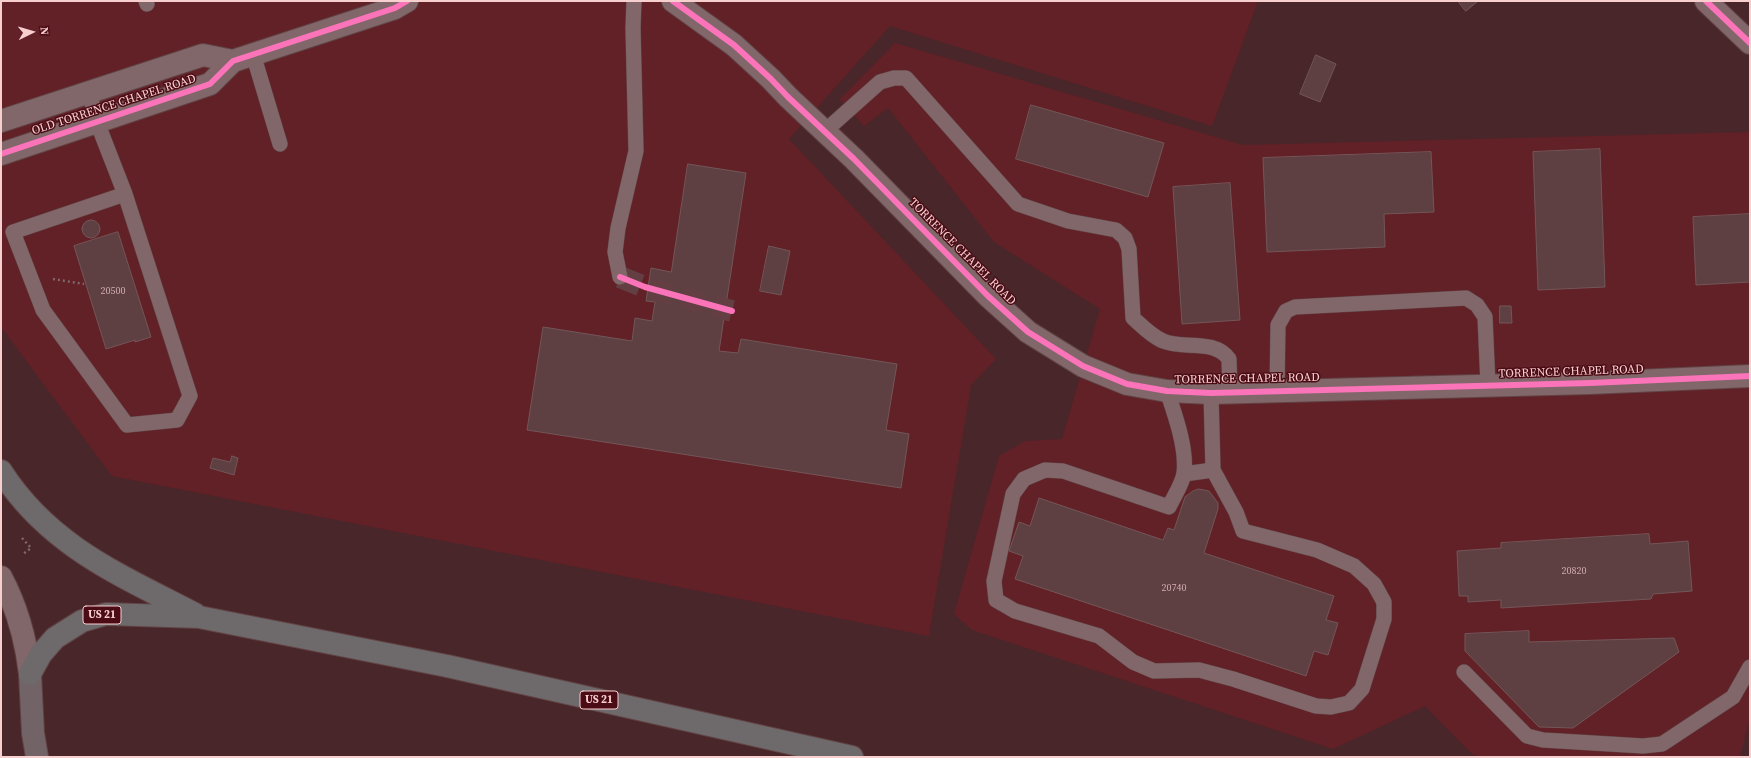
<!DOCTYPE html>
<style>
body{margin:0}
#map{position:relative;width:1751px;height:758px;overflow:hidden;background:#49262a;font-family:"Source Serif 4",serif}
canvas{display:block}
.frame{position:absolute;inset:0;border:2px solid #f8cfcf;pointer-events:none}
.north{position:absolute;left:12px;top:12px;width:40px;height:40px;-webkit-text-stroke:3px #4b0c16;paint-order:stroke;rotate:85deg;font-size:11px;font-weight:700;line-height:16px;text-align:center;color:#f8cfcf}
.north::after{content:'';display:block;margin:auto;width:14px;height:18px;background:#f8cfcf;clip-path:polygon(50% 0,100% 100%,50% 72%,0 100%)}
</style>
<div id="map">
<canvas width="1751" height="758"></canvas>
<div class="frame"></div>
<div class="north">N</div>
</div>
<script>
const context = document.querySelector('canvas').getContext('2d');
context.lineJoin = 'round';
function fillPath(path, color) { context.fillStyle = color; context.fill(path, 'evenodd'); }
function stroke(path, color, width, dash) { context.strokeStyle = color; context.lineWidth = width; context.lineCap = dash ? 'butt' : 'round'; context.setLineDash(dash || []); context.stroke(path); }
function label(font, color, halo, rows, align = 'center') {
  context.font = font + ' "Source Serif 4",serif'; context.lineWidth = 3; context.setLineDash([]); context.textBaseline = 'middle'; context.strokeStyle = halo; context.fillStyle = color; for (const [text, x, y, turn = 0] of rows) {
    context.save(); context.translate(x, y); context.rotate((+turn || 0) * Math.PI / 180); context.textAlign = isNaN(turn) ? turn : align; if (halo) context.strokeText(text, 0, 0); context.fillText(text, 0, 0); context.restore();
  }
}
const built = new Path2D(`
 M1,1H1258L1212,126L890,26L789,139L996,359L971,385L929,636L112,476L1,327Z
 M895,43L1243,145L1750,132V717L1740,757H1483L1472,754L1425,706L1333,749L972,630L954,614L999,456L1025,441L1062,439L1100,309L994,242L888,108L864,126L840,99Z`);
const building = new Path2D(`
 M1458,1H1478L1466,11Z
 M1316,55L1336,64L1320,102L1300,94Z
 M1031,105L1164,143L1148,197L1016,159Z
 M1600,149L1605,287L1538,290L1533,152Z
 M1431,152L1434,212L1384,214L1385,247L1267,252L1263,158Z
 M688,164L746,173L719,351L738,353L741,339L897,364L886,430L909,434L901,488L527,430L543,327L632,341L635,318L652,321L655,302L646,301L651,268L671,272Z
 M1230,183L1240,320L1182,324L1173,187Z
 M1750,214V282L1696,285L1693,217Z
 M82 229a9 9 0 1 1 18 0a9 9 0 1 1-18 0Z
 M118,232L151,337L135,342V340L106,349L74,246Z
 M769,246L790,251L781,295L760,291Z
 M1500,306H1511L1512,323H1500Z
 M232,456L238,458L234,475L210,468L213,458L230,462Z
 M1199,489L1209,491L1218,503V509L1204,553L1334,596L1326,620L1338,623L1328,655L1314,651L1306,676L1015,579L1023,556L1009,551L1019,522L1030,526L1039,498L1163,540L1168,528L1174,530L1185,497L1193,491Z
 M1649,534L1650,544L1688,541L1692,591L1653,594L1651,599L1501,608V600L1468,602V596H1459L1457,551L1501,548V543Z
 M1529,631V642L1674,638L1679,652L1573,728L1539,727L1465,651V634Z`);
const streetTunnel = new Path2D(`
 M620,277L645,287L732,311`);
const path = new Path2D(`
 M53,279L84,284
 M22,538L31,548L23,554`);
const lane = new Path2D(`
 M146,1L147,4
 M253,54L280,144
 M89,92L97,122L125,194L190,396L177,420L127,425L43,310L13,232L125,194
 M825,131L880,82L894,78H906L1018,204L1068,221L1116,230L1125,238L1129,249L1133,318C1142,326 1151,336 1163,341C1183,350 1214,338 1229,359L1230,392
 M620,277L615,252L618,228L636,151L633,28L634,1
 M1167,391C1175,415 1187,448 1184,473C1183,483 1173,498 1169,507L1063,471L1045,470L1024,479L1013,494L994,581L996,600L1015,611L1099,636L1133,662L1154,671L1199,670L1233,679L1316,706L1331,707L1349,703L1362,689L1384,619V602L1374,584L1354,566L1317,550L1243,531L1236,512L1213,470L1184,474
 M1277,391L1278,325L1286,311L1295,307L1466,298L1477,305L1485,317L1488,385
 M1211,393L1213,470
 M1464,672L1527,736L1543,740L1643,746L1662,744L1733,697L1750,667`);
const street = new Path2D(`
 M1,121L203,55L233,61
 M1,154L210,84L233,61L395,8L407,1`);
const secondary = new Path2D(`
 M673,1L734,45L771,79L788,97L854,159L988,296L1028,332L1083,366L1127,384L1167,391L1211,393L1590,383L1750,376
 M1706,1L1750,43
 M1,577C17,607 26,640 30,674`);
const primary = new Path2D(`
 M30,674L33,733L37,757`);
const highway = new Path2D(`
 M1,471C49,546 120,575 195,614
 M30,674L41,654L55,638L82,621L106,614L199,617L447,666L852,757`);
const cycleway = new Path2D(`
 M673,1L734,45L771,79L788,97L854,159L988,296L1028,332L1083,366L1127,384L1167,391L1211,393L1590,383L1750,376
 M1706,1L1750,43
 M1,154L210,84L233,61L395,8L407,1
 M620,277L645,287L732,311`);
const numberNames = [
 ["20500",113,291],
 ["20820",1574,571],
 ["20740",1174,588]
];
const shields = [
 [102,615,38],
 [599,700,38]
];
const shieldNames = [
 ["US 21",102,615],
 ["US 21",599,700]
];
const streetNames = [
 ["OLD TORRENCE CHAPEL ROAD",114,105,-18],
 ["TORRENCE CHAPEL ROAD",962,252,45],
 ["TORRENCE CHAPEL ROAD",1571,372,-2],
 ["TORRENCE CHAPEL ROAD",1247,379,-1]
];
fillPath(built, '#622027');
fillPath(building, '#5e4043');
stroke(building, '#735658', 1);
stroke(streetTunnel, '#633f43', 22, [22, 11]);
stroke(lane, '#614345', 16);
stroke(street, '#614345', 24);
stroke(secondary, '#614345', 24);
stroke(primary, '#614345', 24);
stroke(highway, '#614345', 24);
stroke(path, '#80676a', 2.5, [2, 3]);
stroke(lane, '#816769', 15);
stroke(street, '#816769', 22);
stroke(secondary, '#816769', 22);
stroke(primary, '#726466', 22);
stroke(highway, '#6e696b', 22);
stroke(cycleway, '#fb73b8', 6);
label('10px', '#d2abac', null, numberNames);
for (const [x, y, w] of shields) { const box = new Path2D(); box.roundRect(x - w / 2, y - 9, w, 18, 3); context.fillStyle = '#4b0c16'; context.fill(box); stroke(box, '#f8cfcf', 1); }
label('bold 11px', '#f8cfcf', null, shieldNames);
label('12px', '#f8cfcf', '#4b0c16', streetNames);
</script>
